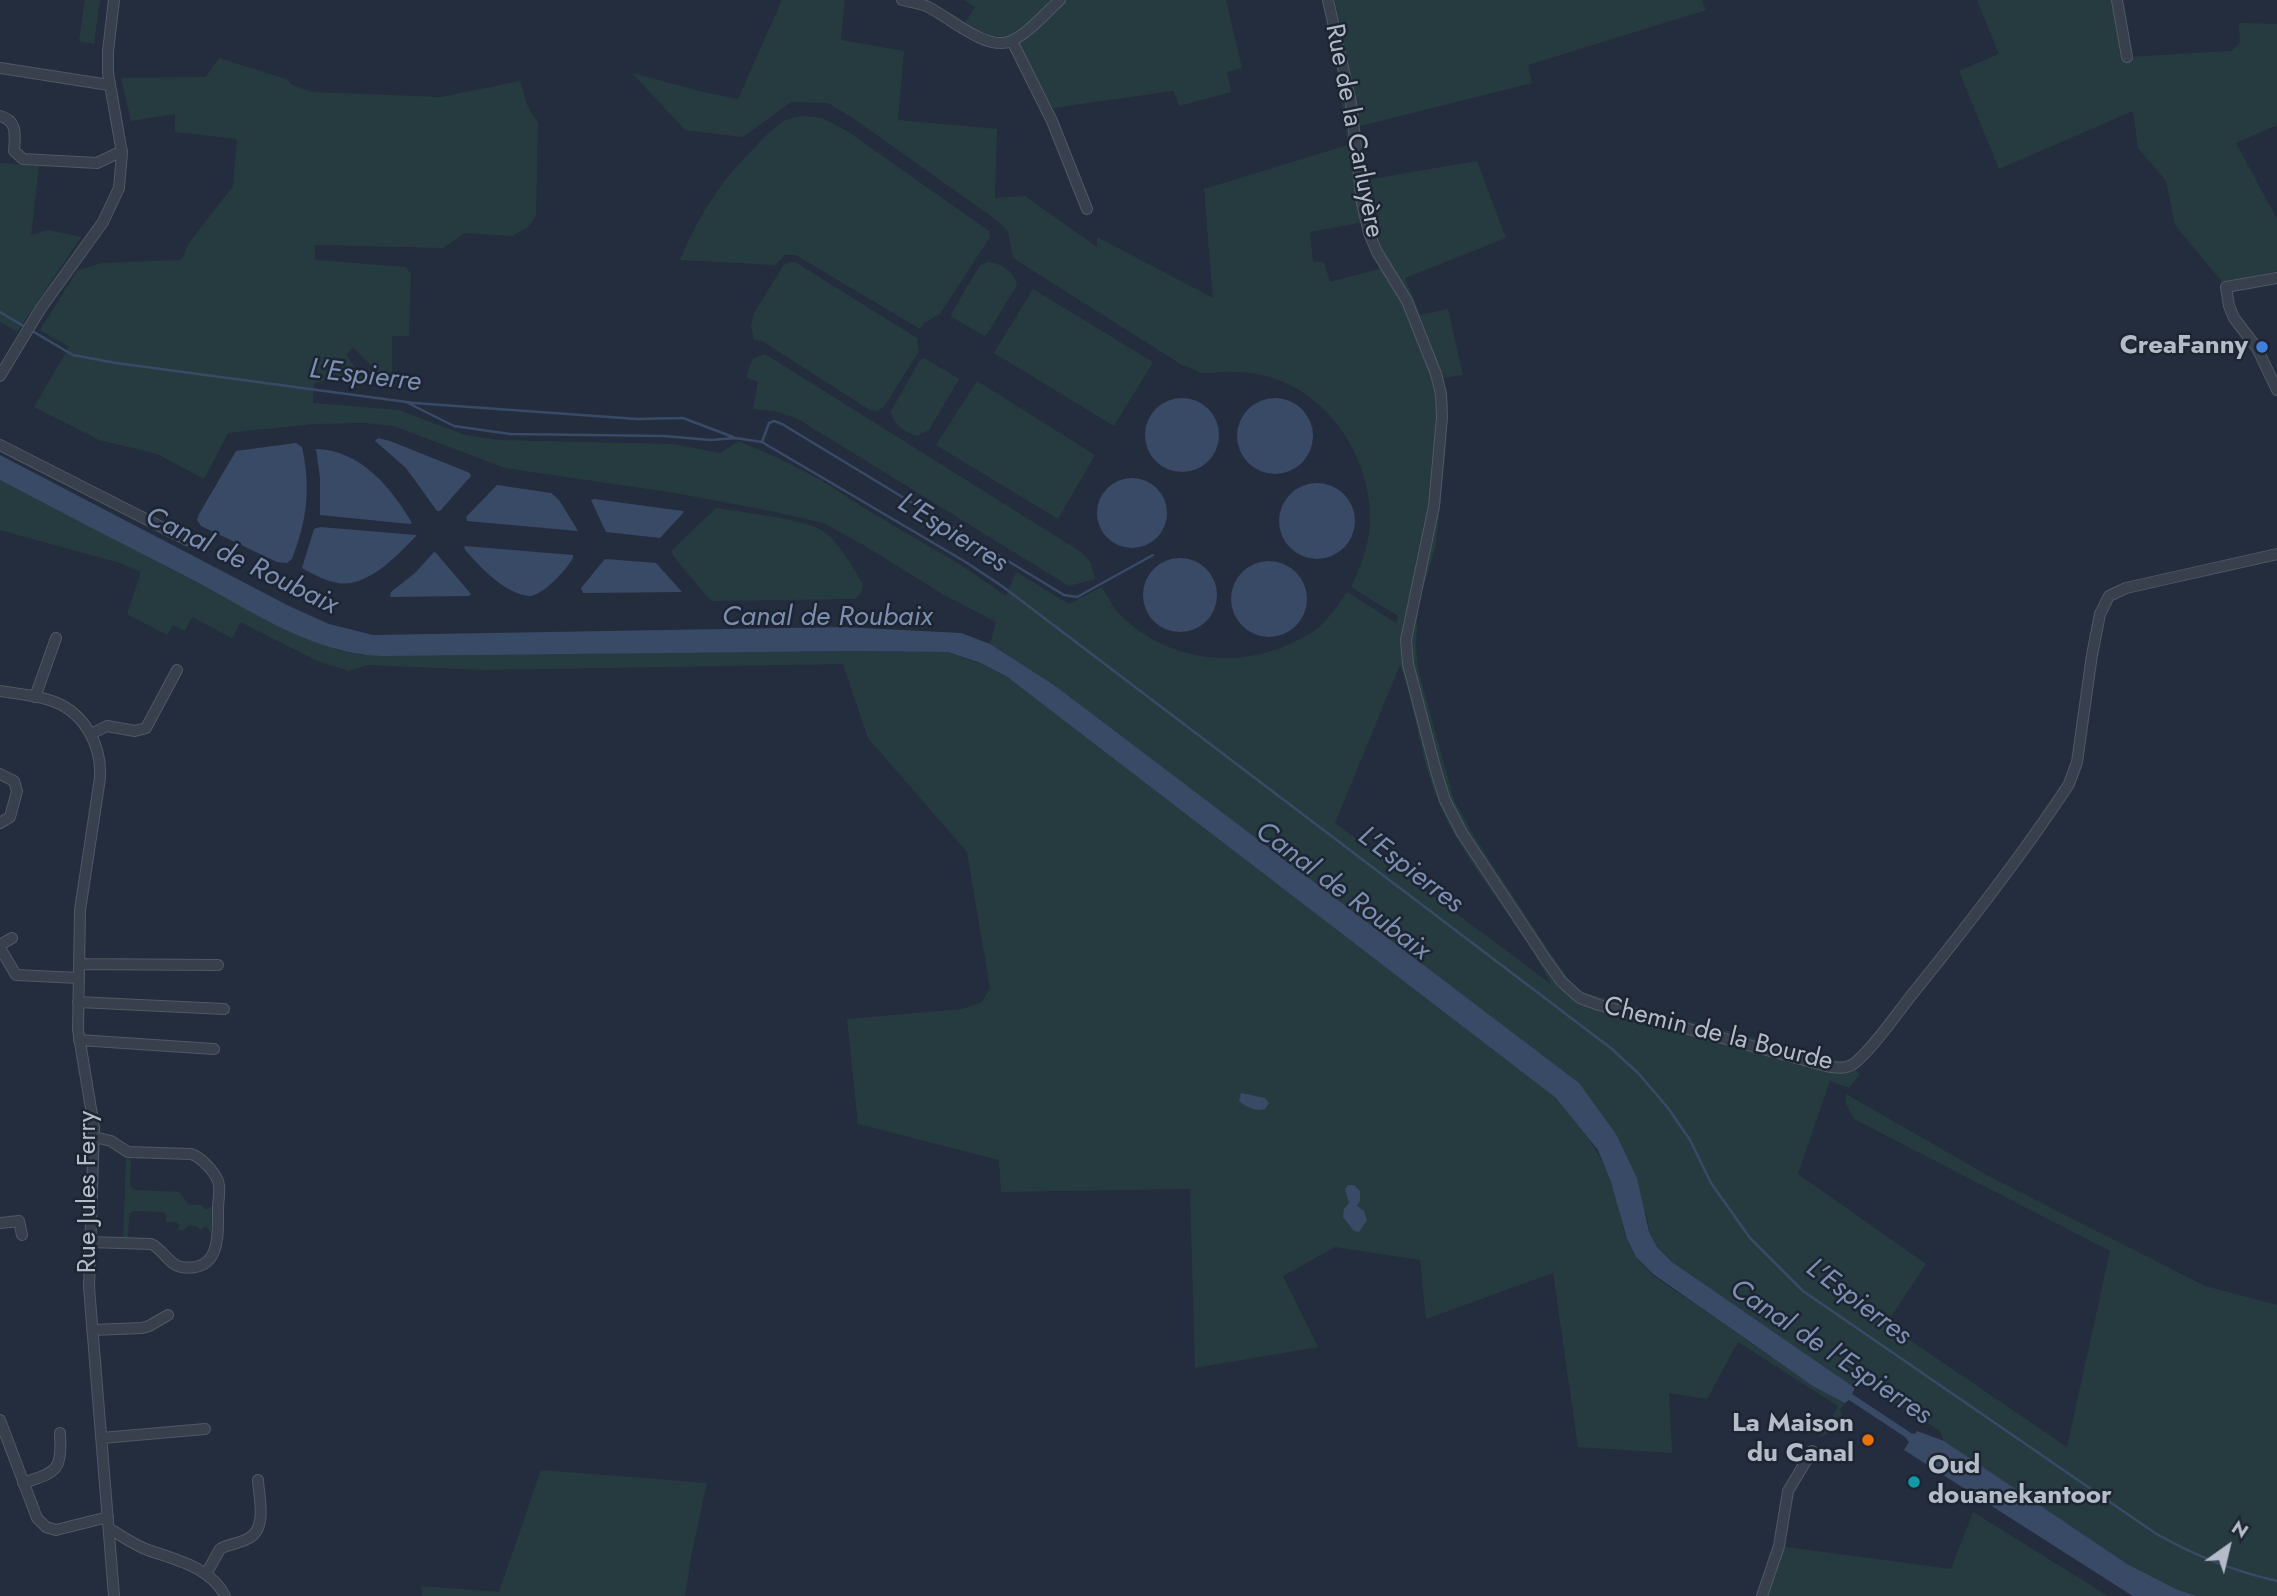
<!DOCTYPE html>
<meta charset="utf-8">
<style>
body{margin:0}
#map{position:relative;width:2277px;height:1596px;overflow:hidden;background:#242d3e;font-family:Jost,sans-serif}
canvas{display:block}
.north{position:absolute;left:2193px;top:1512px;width:70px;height:70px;-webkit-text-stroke:5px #1d2533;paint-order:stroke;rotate:34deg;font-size:19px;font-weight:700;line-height:28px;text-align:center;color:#b4bbc9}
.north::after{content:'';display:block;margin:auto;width:24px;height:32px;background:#b4bbc9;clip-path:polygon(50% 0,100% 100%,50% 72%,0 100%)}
</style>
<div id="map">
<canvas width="2277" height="1596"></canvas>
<div class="north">N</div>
</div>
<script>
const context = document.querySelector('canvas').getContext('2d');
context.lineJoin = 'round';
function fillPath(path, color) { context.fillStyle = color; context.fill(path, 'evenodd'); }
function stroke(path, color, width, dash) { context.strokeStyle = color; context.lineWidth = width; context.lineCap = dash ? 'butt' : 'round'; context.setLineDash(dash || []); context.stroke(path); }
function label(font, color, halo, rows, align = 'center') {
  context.font = font + ' Jost,sans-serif'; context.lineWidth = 5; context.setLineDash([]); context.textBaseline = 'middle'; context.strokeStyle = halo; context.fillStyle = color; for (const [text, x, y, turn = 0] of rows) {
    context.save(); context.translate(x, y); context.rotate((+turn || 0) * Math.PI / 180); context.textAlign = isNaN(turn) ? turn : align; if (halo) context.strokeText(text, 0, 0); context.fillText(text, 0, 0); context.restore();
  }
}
const green = new Path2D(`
 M85,0H100L94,44L79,41Z
 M782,0H845L841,40L904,51L898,120L997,129L995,198L1025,196L1097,247V237L1213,298L1204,189L1348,145L1336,65L1347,61L1335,0H1702L1706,10L1528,65L1532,83L1360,126L1366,180L1477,161L1506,238L1405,278L1420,315L1448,309L1463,375L1442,378L1448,405L1446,448L1436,545L1418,605L1416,644L1418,669L1454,800L1474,836L1546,947L1570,981L1582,992L1836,1060L1847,1061L1860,1074L1849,1088L1830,1081L1798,1174L1926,1264L1886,1324L2067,1447L2110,1251L1854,1119L1846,1104V1094L1992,1178L2205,1286L2277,1305V1596H2197L2178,1590L2127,1564L2084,1537L1944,1441L1940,1431L1862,1381L1855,1388L1672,1262L1657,1247L1649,1232L1647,1217L1616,1134L1054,685L990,644L996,622L944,595L862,544L823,523L771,511L675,493L505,468L394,426L364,423L313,424L228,433L204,479L157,454L99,440L34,407L69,347L40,330L77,271L102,263L181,260L189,243L233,186L237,139L175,132V114L131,121L121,78L206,77L219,58L286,79L292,85L312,92L441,97L520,81L527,105L538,123L536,216L528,227L512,236L465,233L443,248L315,245V260L406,267L411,274L409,336H392V381L374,369L353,347L346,355L366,382L344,376L314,383L313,403L399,410L465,435L498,440L672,444L720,453L739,441L780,459L821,480L872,513L961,565L1006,596L1016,572L1069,604L1102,587C1106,594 1111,603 1116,610C1158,657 1226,670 1283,647C1296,641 1310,635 1320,626C1331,616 1339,604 1347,592L1396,623L1398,616L1351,587C1360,568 1368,548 1370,526C1373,467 1338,404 1281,381C1263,374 1243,371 1224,372C1217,372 1209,374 1202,373C1196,371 1189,367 1182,365L1013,258L1008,231L998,221L850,116L828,103L791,102L743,137L685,130L632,73L703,92L738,99ZM1370,221L1390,266L1330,282L1324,262H1313L1310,232ZM1400,665C1416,709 1420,757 1438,800C1464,866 1520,920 1551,984L1335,823Z
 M964,0H1226L1242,68L1227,72L1231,92L1179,106L1173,91L1053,108L1013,34L1006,38L988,35L965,23L975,7Z
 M1977,0H2117L2127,57L2232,51L2240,43L2239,23L2277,24V125L2236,143L2277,219V271L2222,282L2175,225L2166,181L2138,148L2133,111L1999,169L1959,71L1999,54Z
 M805,116L822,118L847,131L989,231L990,237L940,314L924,323L920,329L796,255H785L775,265L680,260C702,210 720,182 759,143C767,135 778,122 789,119C794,117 800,117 805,116Z
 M0,163L39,166L31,235L48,230L81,237L17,332L0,322Z
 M789,262H795L917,338L919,351L884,407L877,411L870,410L762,341L754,340L751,327L753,315L783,266Z
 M988,262C1001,263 1015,272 1017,285L987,334L984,336L952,317L951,314L980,265Z
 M1033,289L1153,362L1114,426L994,353Z
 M765,354L1081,552L1091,563L1095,579L1069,586L798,419L775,411L753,409L758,382L747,378L749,367L753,359Z
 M924,358L959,379L929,430L917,436C904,431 893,425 891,411L920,360Z
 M977,381L1095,455L1058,519L936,445Z
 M0,480L281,626L338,650L362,655L854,651L948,652L978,663L1006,676L1556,1098C1578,1124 1599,1149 1611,1181C1620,1206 1621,1235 1636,1257C1650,1277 1675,1290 1694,1303C1744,1338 1792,1374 1845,1403L1840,1409L1843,1420L1837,1429L1820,1437L1838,1406L1738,1342L1707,1399L1669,1393L1672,1453L1578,1447L1553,1273L1426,1319L1420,1260L1335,1247L1283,1276L1318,1347L1195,1368L1190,1189L1001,1192L999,1160L858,1124L847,1019L962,1009L982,1002L990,988L967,852L868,738L843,664L484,670L368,665L349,671L317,661L241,622L232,638L192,617L185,631L173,625L167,635L127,614L141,572L120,563L0,530Z
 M716,508C740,512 805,519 823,531C839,542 853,568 863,584L861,593L855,599L711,601L673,556L672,550Z
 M126,1159H131L130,1186L134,1190L179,1192L189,1205H202L206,1210L212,1206L211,1233L206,1226L200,1230L198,1227L190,1225L183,1230H178L179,1225L176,1222H166V1214L163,1212L133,1211L129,1214L128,1237H123Z
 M541,1470L707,1483L691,1557L685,1596H422L421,1586L499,1592Z
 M1973,1512L2108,1596H1760L1779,1546L1951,1569Z`);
const water = new Path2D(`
 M1237 436a38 38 0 1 1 76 0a38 38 0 1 1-76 0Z
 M1145 435a37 37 0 1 1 74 0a37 37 0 1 1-74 0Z
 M378,438L390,441L470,473L471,476L440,511H437L406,468L375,441Z
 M296,443L302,447C311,489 307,520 292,559L287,563L277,562L201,526L197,520L199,514L236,451Z
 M316,449C360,450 391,487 412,523L410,524L320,515V478Z
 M0,455L289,606L329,624L373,635L843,627L961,633L990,644L1054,685L1579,1083L1616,1134L1637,1178L1649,1232L1657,1247L1672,1262L1855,1388L1852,1394L1911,1433L1915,1434L1917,1431L1944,1441L2127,1564L2178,1590L2197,1596H2133L2128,1593L1904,1450L1909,1442L1905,1437L1849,1400L1845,1403L1813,1386L1653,1274L1636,1257L1627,1239L1611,1182L1598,1150L1556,1098L1006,676L978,662L948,652L853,651L382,656C314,654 253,612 195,581C130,548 65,514 0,480Z
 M1097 513a35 35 0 1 1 70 0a35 35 0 1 1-70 0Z
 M1279 521a38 38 0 1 1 76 0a38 38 0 1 1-76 0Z
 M497,485L551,493L559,500L578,531L467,521L466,517Z
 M594,499L683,511L684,512L660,538L606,532L591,500Z
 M320,527L416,535V536C398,555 367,588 338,583C326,581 312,574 302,568L314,529Z
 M465,546L573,555V558C567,569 543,596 529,596C506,594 481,568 467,552L464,548Z
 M434,552L436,553L471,594L469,596L390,597L391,592L415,573Z
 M1143 595a37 37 0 1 1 74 0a37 37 0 1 1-74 0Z
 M605,559L656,563L682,592L583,593L581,588Z
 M1231 599a38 38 0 1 1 76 0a38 38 0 1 1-76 0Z
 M1241,1093L1265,1098L1269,1103L1265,1109C1255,1112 1247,1107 1239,1101Z
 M1348,1185H1354L1360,1191V1201L1357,1206L1364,1211L1367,1220L1359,1232L1354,1231L1343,1217L1344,1209L1349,1203L1345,1190Z`);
const stream = new Path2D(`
 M0,312L73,355L116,363L414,403L637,419L683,418L733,437
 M408,403L454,426L510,434L664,436L711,440L735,438L762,442L772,448L964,561L1002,586L1612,1049L1639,1074L1668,1108L1690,1140L1711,1183L1750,1238L1803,1291L2155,1533C2193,1555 2233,1571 2277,1581
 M762,442L769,423L774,421L782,424L1064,595L1077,597L1153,555`);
const minor = new Path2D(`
 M902,0C911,2 920,3 928,7C949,17 987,52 1011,41C1029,33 1045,13 1060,0
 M1328,0L1351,103L1362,203L1369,233L1377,252L1407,301L1436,374L1441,394L1442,417L1434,506L1406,640L1408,664L1436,771L1445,800L1462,833L1546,960L1561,981L1573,992L1580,998L1599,1005L1830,1067C1840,1068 1848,1069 1856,1062C1876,1045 1897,1013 1914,992C1968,925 2022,856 2069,784L2077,762L2092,655L2100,614L2109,596L2126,588L2277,554
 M2117,0L2127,57
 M1012,41L1052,121L1087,209
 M0,68L109,85
 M0,116C18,120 15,136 14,151L23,159L97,163L122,151
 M2277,278L2226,287L2229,306L2234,318L2257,348L2277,390
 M0,376L41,308L103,222L119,188L122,153L108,73V51L114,0
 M0,445L187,540
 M0,691C18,694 38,695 55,702C85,714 102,746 100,778L80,910L78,1030L94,1127L89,1287L114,1596
 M35,697L56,638
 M91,734L107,726L135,731L146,728L177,670
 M0,774L14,781L17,791L10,817L0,823
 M0,945L12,938
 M0,948L16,975L79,978
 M79,964L218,965
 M78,1002L224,1009
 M79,1040L214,1049
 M0,1223L19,1221L22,1235
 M90,1242L151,1244C163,1249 169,1265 181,1267C221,1273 218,1235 218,1209C218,1200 221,1189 218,1181C214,1171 201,1157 191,1154L128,1152L111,1141L94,1137
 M92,1330L142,1328L149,1326L168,1315
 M0,1420L37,1518L46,1527L56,1530L108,1517
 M102,1438L205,1429
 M23,1483C57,1472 62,1471 60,1433
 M110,1529C122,1536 134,1545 148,1550C176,1560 211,1567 225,1596
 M206,1574L220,1549C228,1544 238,1544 247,1539C268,1530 259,1498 258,1480
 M1762,1596L1779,1546L1788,1491L1812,1451`);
const markers = [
 [2262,347,7,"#3f7fe0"],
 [1868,1440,7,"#e8710a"],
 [1914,1482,7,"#0f9aa8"]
];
const streetNames = [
 ["Rue de la Carluyère",1353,131,79],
 ["Chemin de la Bourde",1718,1035,14],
 ["Rue Jules Ferry",89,1192,-90]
];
const poiNames = [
 ["CreaFanny",2248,347],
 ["La Maison",1854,1425],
 ["du Canal",1854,1455],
 ["Oud",1928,1467,"left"],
 ["douanekantoor",1928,1497,"left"]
];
const waterNames = [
 ["L'Espierre",365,377,7],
 ["L'Espierres",952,534,32],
 ["Canal de Roubaix",241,562,26],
 ["Canal de Roubaix",827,618],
 ["L'Espierres",1410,871,37],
 ["Canal de Roubaix",1342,892,37],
 ["L'Espierres",1858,1303,37],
 ["Canal de l'Espierres",1830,1353,34]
];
fillPath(green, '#263b3f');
fillPath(water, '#394a67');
stroke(stream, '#394a67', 2.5);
stroke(minor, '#505866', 12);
stroke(minor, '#38404e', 10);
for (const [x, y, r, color] of markers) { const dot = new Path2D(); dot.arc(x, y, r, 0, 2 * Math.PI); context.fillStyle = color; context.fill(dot); stroke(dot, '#1d2533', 2.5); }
label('26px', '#b4bbc9', '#1d2533', streetNames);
label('bold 26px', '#b4bbc9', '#1d2533', poiNames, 'right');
label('italic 28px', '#7c8eb1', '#1d2533', waterNames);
</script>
